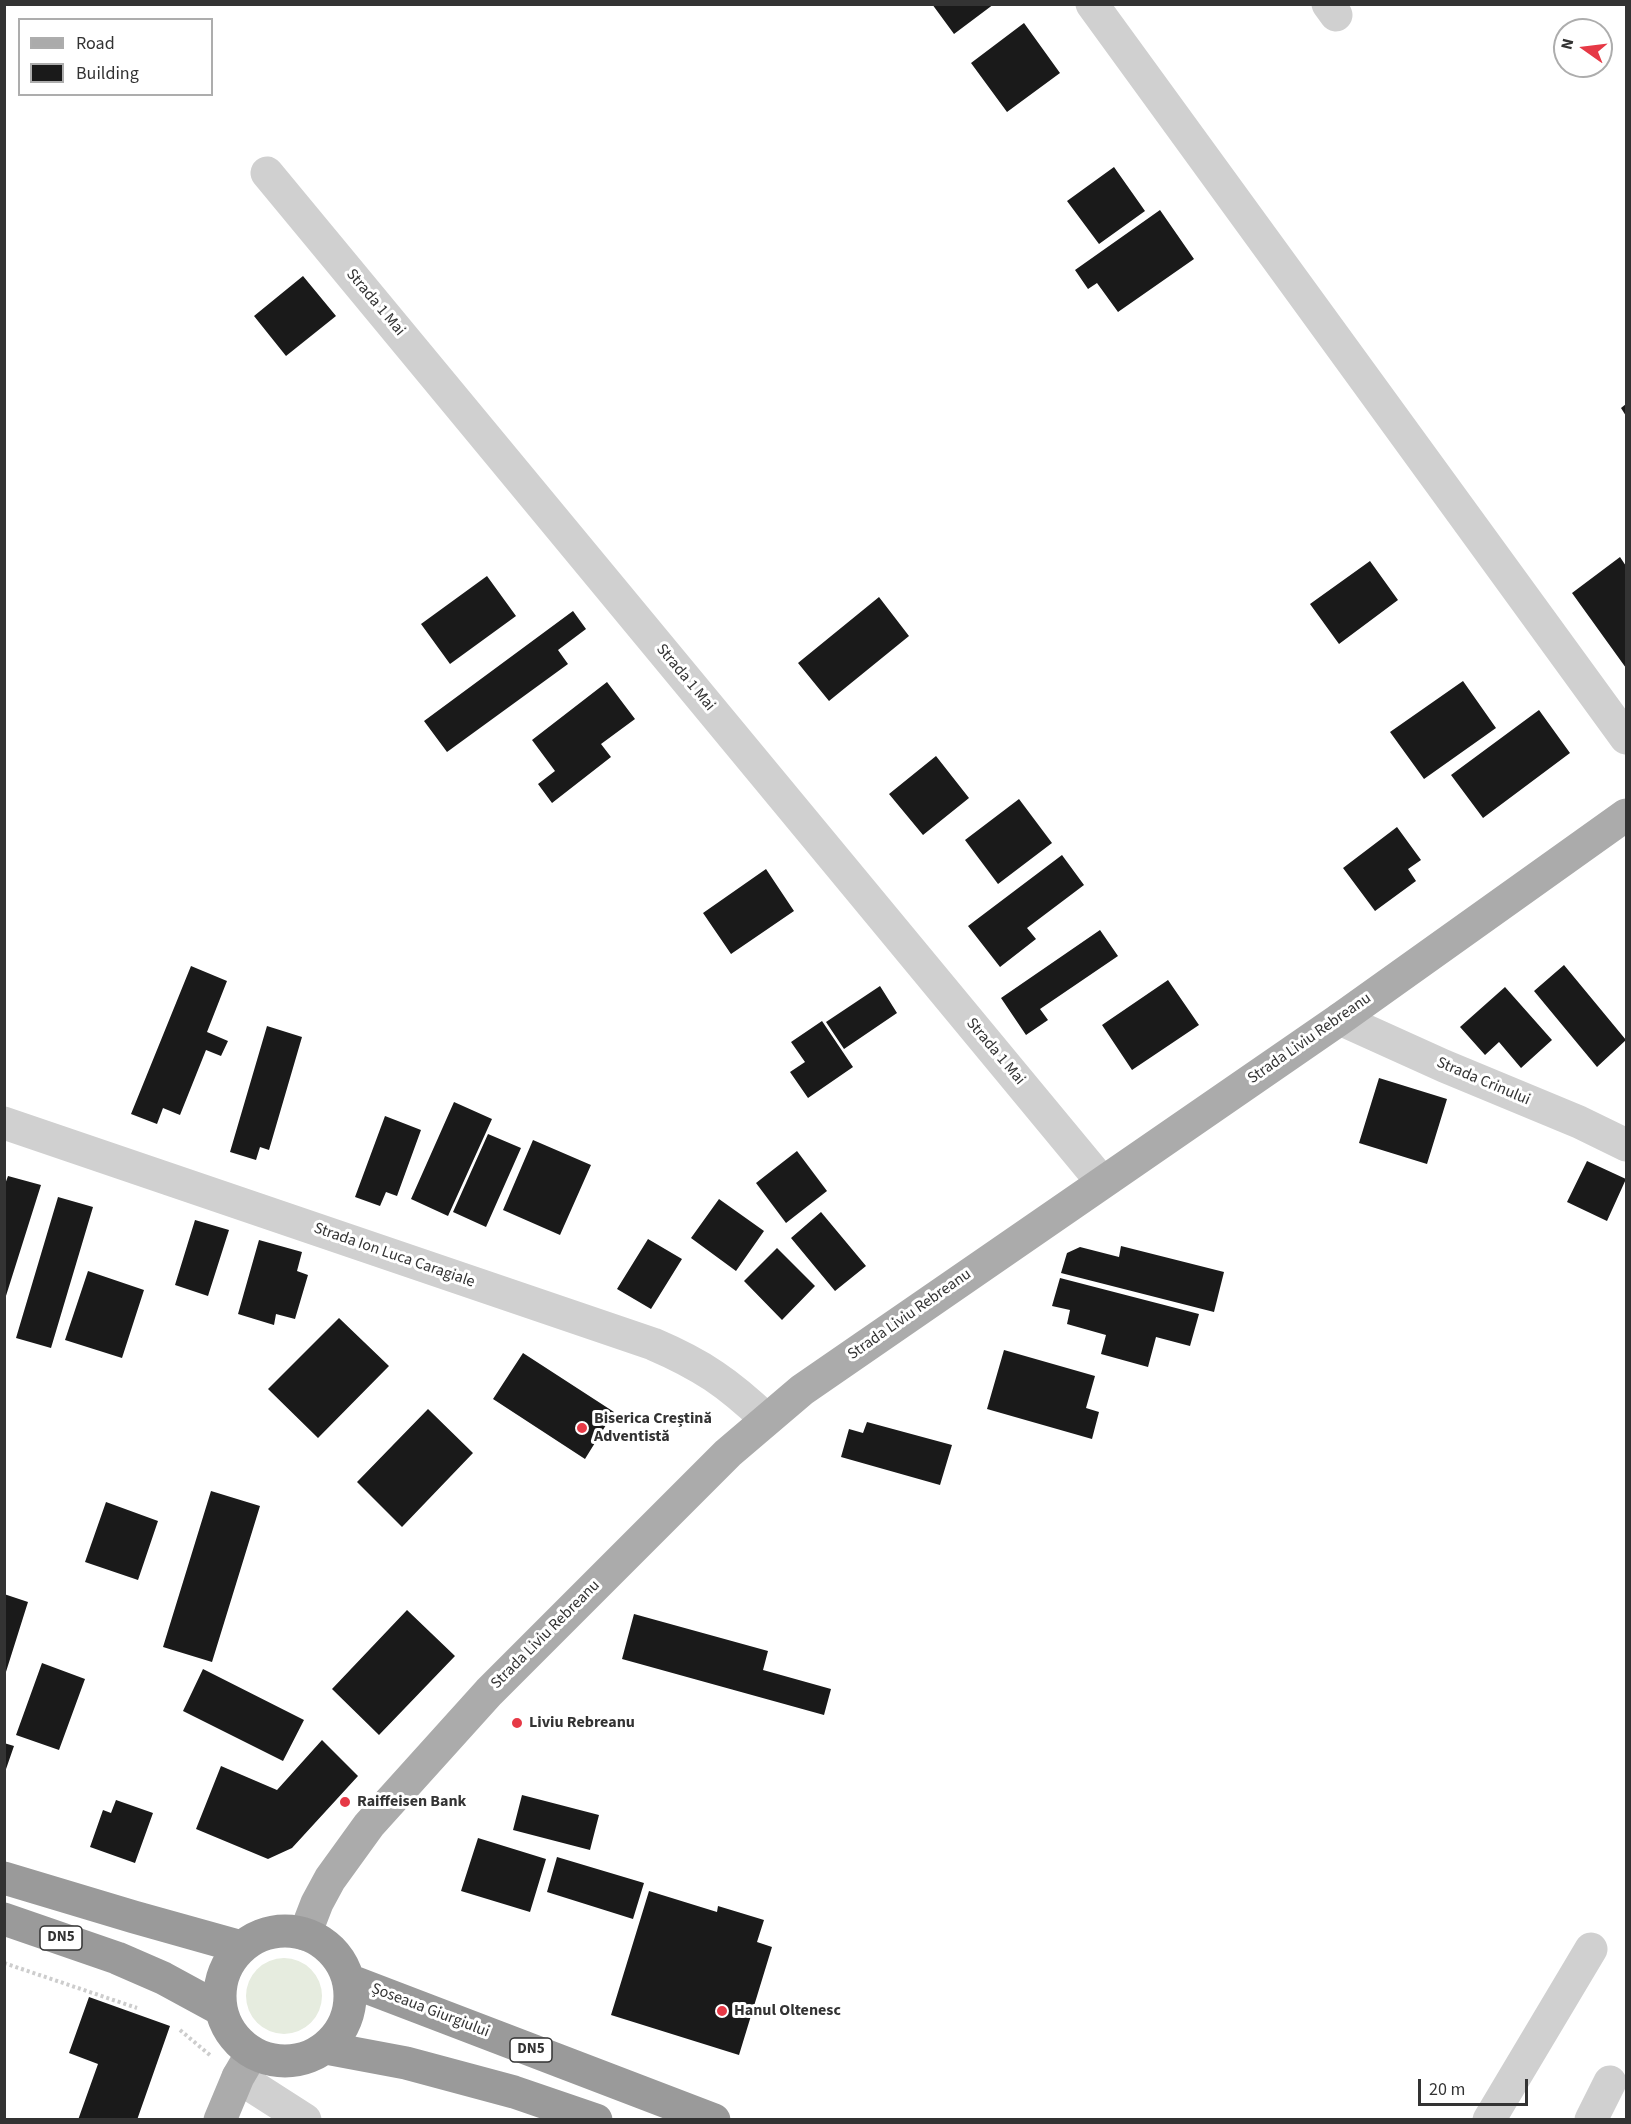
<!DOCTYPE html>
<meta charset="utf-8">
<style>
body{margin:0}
#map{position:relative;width:1631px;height:2124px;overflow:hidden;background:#fff;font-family:"Source Sans 3",sans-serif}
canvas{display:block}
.frame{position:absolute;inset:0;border:6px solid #333;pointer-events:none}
.legend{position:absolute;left:18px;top:18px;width:195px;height:78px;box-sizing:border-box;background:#fff;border:2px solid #adadad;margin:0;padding:8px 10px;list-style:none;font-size:18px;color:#333}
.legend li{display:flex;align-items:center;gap:12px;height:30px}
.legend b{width:30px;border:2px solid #adadad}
.north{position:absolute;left:1553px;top:18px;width:60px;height:60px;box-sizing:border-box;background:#fff;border:2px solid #adadad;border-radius:50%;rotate:284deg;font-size:16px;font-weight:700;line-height:24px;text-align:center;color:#333}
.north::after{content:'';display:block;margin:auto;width:21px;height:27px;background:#e63946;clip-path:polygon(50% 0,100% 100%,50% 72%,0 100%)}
.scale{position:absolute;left:1418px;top:2079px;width:110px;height:27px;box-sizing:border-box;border:3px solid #333;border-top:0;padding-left:8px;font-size:18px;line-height:21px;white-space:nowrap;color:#333;-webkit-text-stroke:4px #fff;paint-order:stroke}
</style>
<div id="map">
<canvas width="1631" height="2124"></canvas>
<div class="frame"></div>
<ul class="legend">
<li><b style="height:8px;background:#ababab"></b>Road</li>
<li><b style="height:16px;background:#1a1a1a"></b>Building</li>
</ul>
<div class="north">N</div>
<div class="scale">20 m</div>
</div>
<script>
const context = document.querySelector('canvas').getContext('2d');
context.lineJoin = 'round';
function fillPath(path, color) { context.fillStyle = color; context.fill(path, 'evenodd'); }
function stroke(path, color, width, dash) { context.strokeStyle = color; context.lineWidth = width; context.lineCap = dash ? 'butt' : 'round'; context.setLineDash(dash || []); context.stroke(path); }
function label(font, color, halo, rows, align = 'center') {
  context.font = font + ' "Source Sans 3",sans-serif'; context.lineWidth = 6; context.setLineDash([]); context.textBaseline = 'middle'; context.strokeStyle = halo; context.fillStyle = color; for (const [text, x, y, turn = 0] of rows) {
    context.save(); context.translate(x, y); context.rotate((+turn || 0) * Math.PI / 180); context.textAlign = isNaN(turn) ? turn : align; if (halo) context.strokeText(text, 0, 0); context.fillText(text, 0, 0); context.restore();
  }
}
const green = new Path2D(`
 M246 1996a38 38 0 1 1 76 0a38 38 0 1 1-76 0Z`);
const building = new Path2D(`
 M932,4H994L954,34Z
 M1024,23L1060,73L1007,112L971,63Z
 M1114,167L1145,211L1099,244L1067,201Z
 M1160,210L1194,259L1118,312L1097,283L1088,289L1075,270Z
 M303,276L336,316L286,356L254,316Z
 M1626,404V416L1621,408Z
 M1620,557L1626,566V668L1572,593Z
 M1370,561L1398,600L1339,644L1310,604Z
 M487,576L516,616L450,664L421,624Z
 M879,597L909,636L829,701L798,663Z
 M573,611L586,629L558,650L568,664L447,752L424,721Z
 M1463,681L1496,728L1424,779L1390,732Z
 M607,682L635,719L601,744L611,757L552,803L538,784L555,771L532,740Z
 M1539,710L1570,753L1483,818L1451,775Z
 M936,756L969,798L923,835L889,794Z
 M1019,799L1052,843L998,884L965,840Z
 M1397,827L1421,860L1408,869L1416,881L1375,911L1343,868Z
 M1062,855L1084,885L1027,928L1036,939L1000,967L968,926Z
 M766,869L794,911L731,954L703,913Z
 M1100,930L1118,956L1040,1009L1048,1020L1026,1035L1001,998Z
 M1564,965L1626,1040L1597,1067L1534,991Z
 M191,966L227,981L207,1032L228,1041L221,1056L206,1050L180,1115L163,1108L157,1124L131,1114Z
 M1168,980L1199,1025L1132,1070L1102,1025Z
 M880,986L897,1013L844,1049L826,1022Z
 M1505,987L1552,1040L1521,1068L1499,1042L1485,1055L1460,1027Z
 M822,1021L853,1067L808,1098L790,1072L805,1062L791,1042Z
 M267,1026L302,1037L269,1150L260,1147L256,1160L230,1152Z
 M1379,1078L1447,1099L1427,1164L1359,1143Z
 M454,1102L492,1119L448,1216L411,1199Z
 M385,1116L421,1130L397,1196L386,1192L380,1206L355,1197Z
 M488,1134L521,1148L486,1227L453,1212Z
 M533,1140L591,1165L560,1235L503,1210Z
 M797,1151L827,1191L786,1223L756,1183Z
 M1587,1161L1626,1179L1607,1221L1567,1202Z
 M8,1176L41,1185L5,1299L4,1187Z
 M58,1197L93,1207L51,1348L16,1338Z
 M719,1199L764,1231L736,1271L691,1238Z
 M821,1212L866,1266L835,1291L791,1238Z
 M195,1220L229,1230L208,1296L175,1285Z
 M648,1239L682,1259L651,1309L617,1289Z
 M259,1240L302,1252L297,1271L308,1275L295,1319L276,1314L274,1325L238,1314Z
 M1121,1246L1224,1272L1214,1312L1061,1273L1067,1253L1080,1247L1119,1257Z
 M777,1248L815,1286L782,1320L744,1281Z
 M88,1271L144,1290L122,1358L65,1340Z
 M1060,1278L1199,1314L1190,1346L1156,1337L1148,1367L1101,1354L1106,1335L1067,1324L1070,1310L1052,1306Z
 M339,1318L389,1366L318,1438L268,1389Z
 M1004,1350L1095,1376L1086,1408L1099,1412L1092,1439L987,1409Z
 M523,1353L614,1412L585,1459L493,1399Z
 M428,1409L473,1453L402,1527L357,1482Z
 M867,1422L952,1445L940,1485L841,1457L849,1429L863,1433Z
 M211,1491L260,1506L212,1662L163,1647Z
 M106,1502L158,1521L138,1580L85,1562Z
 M4,1594L28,1602L5,1675H4Z
 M407,1610L455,1656L379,1735L332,1689Z
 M634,1614L768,1651L763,1670L831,1689L824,1715L622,1659Z
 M42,1663L85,1679L59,1750L16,1735Z
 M203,1669L304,1720L283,1761L183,1711Z
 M322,1740L358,1776L292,1848L268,1859L196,1829L221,1766L277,1790Z
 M4,1743L14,1746L5,1772H4Z
 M522,1795L599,1815L590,1850L513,1830Z
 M116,1800L153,1813L135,1863L90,1847L103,1810L111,1813Z
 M478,1838L546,1859L530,1912L461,1891Z
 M557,1857L644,1883L633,1919L547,1892Z
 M649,1891L717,1912L718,1906L764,1920L757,1942L772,1947L739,2055L611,2015Z
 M89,1997L170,2026L137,2120H78L98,2064L69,2053Z`);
const path = new Path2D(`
 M4,1963L137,2008
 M180,2030L211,2056`);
const minor = new Path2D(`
 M1092,4L1626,738
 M1328,4L1336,15
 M267,173L1102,1182
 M1340,1019L1444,1066L1579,1122L1626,1145
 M4,1123L653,1344C702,1365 728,1383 766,1419
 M238,2077L305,2120
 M1489,2120L1591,1949
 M1591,2120L1610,2082`);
const major = new Path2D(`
 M305,1934L317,1903L330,1879L369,1825L489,1692L728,1453L802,1390L1340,1019L1626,815
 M220,2120L238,2077L252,2053`);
const highway = new Path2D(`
 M4,1878L134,1917L241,1947
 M4,1919L117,1958L163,1978L220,2009
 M220 1996a65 65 0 1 1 130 0a65 65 0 1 1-130 0Z
 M348,1980L714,2120
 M326,2048L406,2063L514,2092L596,2120`);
const markers = [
 [582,1428,6,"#e63946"],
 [517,1723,6,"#e63946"],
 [345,1802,6,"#e63946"],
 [722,2011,6,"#e63946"]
];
const shields = [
 [61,1938,42],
 [531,2050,42]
];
const shieldNames = [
 ["DN5",61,1938],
 ["DN5",531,2050]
];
const streetNames = [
 ["Strada 1 Mai",375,303,50],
 ["Strada 1 Mai",685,678,50],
 ["Strada Liviu Rebreanu",1310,1039,-35],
 ["Strada 1 Mai",995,1052,50],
 ["Strada Crinului",1483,1082,23],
 ["Strada Ion Luca Caragiale",394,1256,19],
 ["Strada Liviu Rebreanu",910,1315,-35],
 ["Strada Liviu Rebreanu",546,1635,-45],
 ["Șoseaua Giurgiului",430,2011,21]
];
const poiNames = [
 ["Biserica Creștină",594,1419],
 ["Adventistă",594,1437],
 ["Liviu Rebreanu",529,1723],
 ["Raiffeisen Bank",357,1802],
 ["Hanul Oltenesc",734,2011]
];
fillPath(green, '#e6ecdf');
fillPath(building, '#1a1a1a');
stroke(path, '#cdcdcd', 4, [3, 3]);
stroke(minor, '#d0d0d0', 33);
stroke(major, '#ababab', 33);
stroke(highway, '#9a9a9a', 33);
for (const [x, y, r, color] of markers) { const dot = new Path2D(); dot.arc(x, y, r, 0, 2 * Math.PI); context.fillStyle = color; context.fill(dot); stroke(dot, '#fff', 2); }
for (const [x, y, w] of shields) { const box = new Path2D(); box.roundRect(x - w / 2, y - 12, w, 24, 4.5); context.fillStyle = '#fff'; context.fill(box); stroke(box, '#333', 1.5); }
label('bold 15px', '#333', null, shieldNames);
label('16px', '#333', '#fff', streetNames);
label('bold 16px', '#333', '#fff', poiNames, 'left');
</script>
